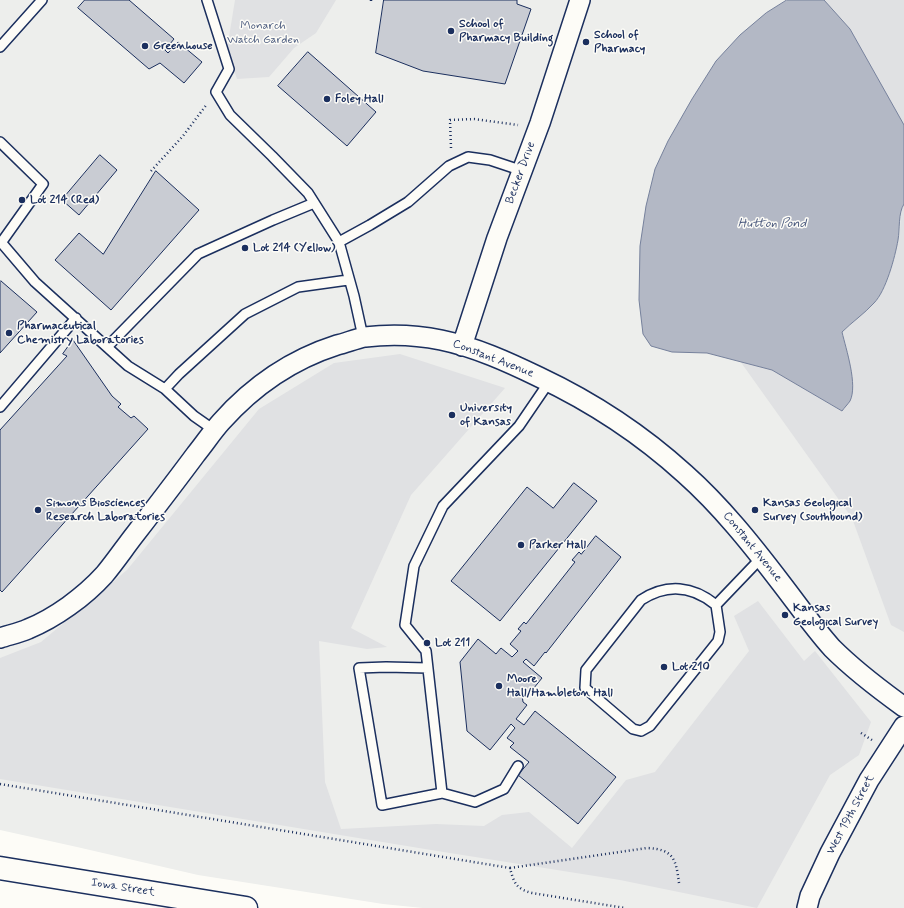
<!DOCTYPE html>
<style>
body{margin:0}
canvas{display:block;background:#fdfcf7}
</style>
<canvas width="904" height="908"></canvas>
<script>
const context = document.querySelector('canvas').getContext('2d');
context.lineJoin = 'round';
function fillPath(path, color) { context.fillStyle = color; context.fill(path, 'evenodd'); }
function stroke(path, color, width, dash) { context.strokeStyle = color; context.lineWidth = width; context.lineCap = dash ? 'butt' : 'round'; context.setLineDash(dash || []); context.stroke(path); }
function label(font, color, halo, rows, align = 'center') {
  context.font = font + ' Mynerve,sans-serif'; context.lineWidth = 3; context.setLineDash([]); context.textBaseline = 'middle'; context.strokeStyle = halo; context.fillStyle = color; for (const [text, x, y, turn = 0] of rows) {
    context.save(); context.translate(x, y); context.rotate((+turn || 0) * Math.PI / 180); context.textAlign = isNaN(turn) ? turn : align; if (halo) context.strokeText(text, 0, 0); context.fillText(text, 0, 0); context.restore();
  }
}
const built = new Path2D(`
 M0,0H904V908H423L383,904L198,875L77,847L0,830Z`);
const green = new Path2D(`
 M235,0H336L316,33L294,48L269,77L237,79L227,49Z
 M824,0H904V125L850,29Z
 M904,204V632L891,625L852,518L740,361L772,370L841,411L847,353L842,332L875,302L888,279L895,255L900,230L901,208Z
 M400,354L505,388L411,495L351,628L387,647L367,649L319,641L325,782L341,829L436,824L484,826L502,815L529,812L572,848L626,780L655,772L749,651L734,616L758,601L804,661L815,651L871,722L859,755L830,775L757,908L620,880L431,850L0,779V658L41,642L127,570L259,409L334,363Z`);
const water = new Path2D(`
 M787,0H824L850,29L904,125V204C898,213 900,229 898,240C895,257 886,291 874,303C864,314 852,322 842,332C846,349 858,385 850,401C848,404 844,408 842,411L772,370L707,353L672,352L651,346L643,334L639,300L640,246L646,206L655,169L668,141L692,99L716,61L740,35L766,13Z`);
const building = new Path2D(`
 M85,0H129L174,39L165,50L168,53L178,42L202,62L184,83L160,63L149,69L78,8Z
 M384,0H517V4L531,9L505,84L423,71L376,53Z
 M308,52L376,112L347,146L278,86Z
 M100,155L117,170L79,215L62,200Z
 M156,171L199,210L111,310L55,260L79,233L103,254Z
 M1,281L37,312L0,353V282Z
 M73,340L112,396L121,404L118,407L131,418L134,416L148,429L2,592L0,590V430L67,356L63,354Z
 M574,483L597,501L500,621L451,581L527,487L553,508Z
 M596,536L621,557L546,653L545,652L534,666L526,659L523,662L542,678L529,694L522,695L523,702L527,705L516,719L524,725L535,711L616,777L578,824L518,775L529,762L510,747L514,743L507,738L515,728L511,724L490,750L467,731L460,662L478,639L496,654L501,648L512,657L518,651L510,644L521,631L518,629L524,622L526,624L575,562L572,560L579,552L581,554Z`);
const path = new Path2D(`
 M371,0V2
 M451,148L450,120L474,119L518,125
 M151,171L183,136L207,104
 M861,733L872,740
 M0,784L510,868C514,884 517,889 532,893L625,908
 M510,868L647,848C674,849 676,860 679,883`);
const service = new Path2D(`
 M207,0L229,69L216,92L230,115L272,156L308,193L339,242L354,296L363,337
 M0,47L42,0
 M0,142L43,184L1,243
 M0,241L35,282L128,366L165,389L194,416L214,430
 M339,242L370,225L408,202L449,166L468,157L490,160L523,171
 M107,347L198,254L273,220L314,203
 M165,389L179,374L245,314L298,287L348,280
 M0,407L76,318
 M716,605C693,586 667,583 641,600L586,670L585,688L633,729L641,731L650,726L718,641L720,632L716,605L761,558
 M428,668L386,667L359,668L382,805L442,793L426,651L405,625L414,566L443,506L519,426L549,382
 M442,793L475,802L504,789L518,766`);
const minor = new Path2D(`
 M462,346L497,238L540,123L580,0
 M0,638C9,635 19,633 28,629C55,618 84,597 104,575C115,562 125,547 136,533C156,507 176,481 196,454C205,443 212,432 221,422C253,386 290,360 337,345C346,343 355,339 365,337C389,334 417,335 441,340C475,347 508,362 539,377C592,402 641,434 685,474C721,506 752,545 781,583C798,605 814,628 832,648C854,670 879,689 904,707
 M807,908L810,896L830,853L869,780L904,726`);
const trunk = new Path2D(`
 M0,868L246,908`);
const markers = [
 [451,31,4,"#1b2f5e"],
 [586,42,4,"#1b2f5e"],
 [145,46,4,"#1b2f5e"],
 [327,99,4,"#1b2f5e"],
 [22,200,4,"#1b2f5e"],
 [245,248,4,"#1b2f5e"],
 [9,333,4,"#1b2f5e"],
 [452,415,4,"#1b2f5e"],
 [38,510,4,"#1b2f5e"],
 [755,510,4,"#1b2f5e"],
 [521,545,4,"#1b2f5e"],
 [785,615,4,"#1b2f5e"],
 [427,643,4,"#1b2f5e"],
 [664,667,4,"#1b2f5e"],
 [499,686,4,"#1b2f5e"]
];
const poiNames = [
 ["School of",459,24],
 ["Pharmacy Building",459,38],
 ["School of",594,35],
 ["Pharmacy",594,49],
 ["Greenhouse",153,46],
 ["Foley Hall",335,99],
 ["Lot 214 (Red)",30,200],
 ["Lot 214 (Yellow)",253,248],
 ["Pharmaceutical",17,326],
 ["Chemistry Laboratories",17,340],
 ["University",460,408],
 ["of Kansas",460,422],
 ["Simons Biosciences",46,503],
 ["Research Laboratories",46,517],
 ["Kansas Geological",763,503],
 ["Survey (southbound)",763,517],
 ["Parker Hall",529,545],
 ["Kansas",793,608],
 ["Geological Survey",793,622],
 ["Lot 211",435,643],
 ["Lot 210",672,667],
 ["Moore",507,679],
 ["Hall/Hambleton Hall",507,693]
];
const parkNames = [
 ["Monarch",263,26],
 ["Watch Garden",263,40]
];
const streetNames = [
 ["Becker Drive",521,173,-70],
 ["Constant Avenue",493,359,21],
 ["Constant Avenue",752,547,51],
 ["West 19th Street",851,815,-62],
 ["Iowa Street",123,888,9]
];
const waterNames = [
 ["Hutton Pond",772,224]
];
fillPath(built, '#edeeec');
fillPath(green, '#e0e1e3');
fillPath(water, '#b3b8c5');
stroke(water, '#76819c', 1);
fillPath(building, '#c9ccd3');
stroke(building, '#1b2f5e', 1);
stroke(service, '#1b2f5e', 12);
stroke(minor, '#1b2f5e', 22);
stroke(trunk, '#1b2f5e', 25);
stroke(path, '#1b2f5e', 2.5, [1, 3]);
stroke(service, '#fdfcf7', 9);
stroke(minor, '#fdfcf7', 19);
stroke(trunk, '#fdfcf7', 22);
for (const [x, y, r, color] of markers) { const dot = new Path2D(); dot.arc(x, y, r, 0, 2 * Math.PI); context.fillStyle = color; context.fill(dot); stroke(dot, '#fdfcf7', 1.5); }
label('bold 12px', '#1b2f5e', '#fdfcf7', poiNames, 'left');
label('12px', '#4c5c7f', '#fdfcf7', parkNames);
label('12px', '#1b2f5e', '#fdfcf7', streetNames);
label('italic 13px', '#49587d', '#fdfcf7', waterNames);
</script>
